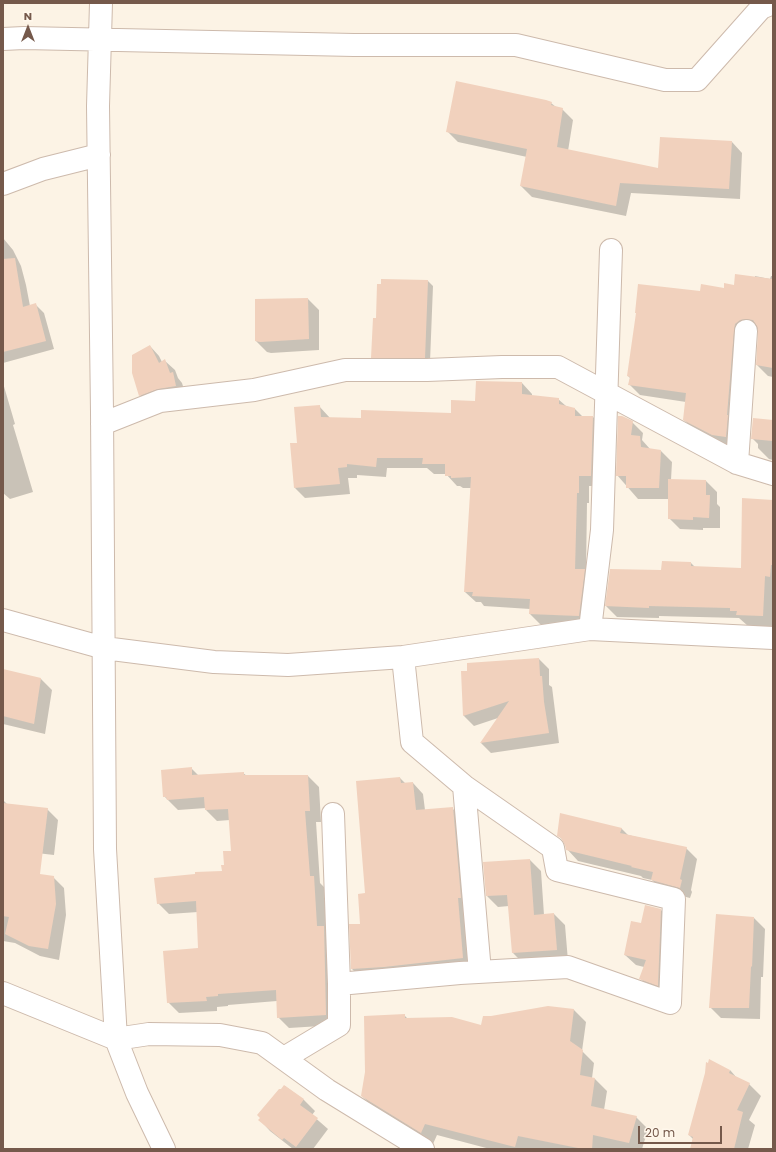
<!DOCTYPE html>
<style>
body{margin:0}
#map{position:relative;width:776px;height:1152px;overflow:hidden;background:#fcf3e5;font-family:Poppins,sans-serif}
canvas{display:block}
.frame{position:absolute;inset:0;border:4px solid #75594b;pointer-events:none}
.north{position:absolute;left:8px;top:8px;width:40px;height:40px;-webkit-text-stroke:3px #fff7eb;paint-order:stroke;rotate:0deg;font-size:11px;font-weight:700;line-height:16px;text-align:center;color:#75594b}
.north::after{content:'';display:block;margin:auto;width:14px;height:18px;background:#75594b;clip-path:polygon(50% 0,100% 100%,50% 72%,0 100%)}
.scale{position:absolute;left:638px;top:1126px;width:84px;height:18px;box-sizing:border-box;border:2px solid #75594b;border-top:0;padding-left:5px;font-size:12px;line-height:14px;white-space:nowrap;color:#75594b;-webkit-text-stroke:3px #fff7eb;paint-order:stroke}
</style>
<div id="map">
<canvas width="776" height="1152"></canvas>
<div class="frame"></div>
<div class="north">N</div>
<div class="scale">20 m</div>
</div>
<script>
const context = document.querySelector('canvas').getContext('2d');
context.lineJoin = 'round';
function fillPath(path, color) { context.fillStyle = color; context.fill(path, 'evenodd'); }
function stroke(path, color, width, dash) { context.strokeStyle = color; context.lineWidth = width; context.lineCap = dash ? 'butt' : 'round'; context.setLineDash(dash || []); context.stroke(path); }
const shadow = new Path2D(`
 M551,103L556,107L562,109L573,120L568,151L659,169L732,142L742,153L740,199L631,193L626,216L532,197L521,186L527,157L458,142L447,131Z
 M3,238L13,250L21,266L26,285L30,306L35,304L44,313L54,349L3,363Z
 M755,276L770,279L771,276H773V377L768,376L757,365L759,329L751,331L737,447L724,446L695,431L684,420L686,402L640,395L629,384L630,378L628,376L701,292L725,289L755,278Z
 M427,280L433,286L430,362H378L372,357L377,319Z
 M308,299L319,310V350L271,353L267,352L256,341Z
 M150,346L159,356L162,362L165,361L175,370L178,378L182,383L186,396L150,405L140,395Z
 M3,383L15,424L13,425L33,492L10,499L3,493Z
 M522,383L532,394V396L558,399L566,406L575,409L583,417H593L603,427L601,486H589V503H587L586,571L595,580L589,627L541,625L530,614V609L484,606L481,602H476L465,592L471,488H463L460,486H457L446,474H434L427,468H387L386,477L357,475V478H348L350,494L305,498L295,488L298,444L319,406L330,418L362,420L452,415L476,402Z
 M773,417V460L769,459L758,448V444L752,438L772,421Z
 M632,422L643,433L642,440L650,449L661,451L672,462L671,480L706,481L717,492V504L720,507V528H703V530L680,529L669,518V499H638L617,475Z
 M773,501V627L748,626L739,618L659,616V618L617,617L606,606L662,571L691,563L696,568L742,569Z
 M539,659L549,669V685L552,687L559,743L491,753L481,743L498,718L474,726L464,716L462,672Z
 M3,670L41,679L52,690L45,734L3,724Z
 M191,768L199,776L243,773L247,776H308L319,787L321,822H316L320,883L325,888L337,1025L289,1028L278,1017L277,1001L228,1005V1006L217,1007V1011L179,1013L168,1002L199,949L198,912L169,914L158,903L223,872L232,852L230,820L217,821L206,810V808L178,810L164,796Z
 M400,778L406,784L413,783L423,794L425,810L452,808L463,819L473,969L363,980L352,969L350,925L361,924L366,894Z
 M3,800L8,805L47,809L58,820L54,855L19,851L3,844Z
 M621,828L628,835L686,848L697,859L691,890L692,892L690,898L663,891L652,880L643,878L641,876L578,861L567,849L563,840L558,835Z
 M530,860L541,871L544,915L554,914L565,925L568,961L524,964L513,953L509,906L498,907L487,896Z
 M53,877L64,888L66,915L59,960L40,956L15,943L3,941V903Z
 M661,910L672,921L669,996L651,989L640,978L644,967L636,965L625,955L641,924Z
 M754,918L765,929L763,977H761L760,1019L721,1018L710,1007Z
 M548,1007L574,1010L586,1022L582,1051L594,1063L592,1078L595,1079L607,1091L604,1110L636,1117L648,1129L642,1149H490L437,1135L433,1144L374,1108L362,1096L404,1015L408,1019L482,1026L492,1017Z
 M730,1070L737,1078L749,1084L761,1096L749,1120L755,1125L748,1149H691L693,1139L689,1135Z
 M285,1086L304,1100L315,1111L312,1115L328,1129L313,1149H297L295,1148L293,1149L270,1131L260,1120Z`);
const building = new Path2D(`
 M456,81L546,100L552,102L551,105L563,108L557,147L658,168L660,137L732,141L729,189L620,183L616,206L520,186L527,149L446,132Z
 M15,258L23,307L36,303L46,341L3,352V259Z
 M735,274L773,279V368L756,365L758,332L757,326L753,320L746,319L740,320L735,324L734,330L727,415H728L726,437L712,435L683,420L686,393L628,385L630,377L627,376L636,313H635L638,284L700,291L701,284L724,288V283L734,285Z
 M381,279L428,280L425,358H371L373,318H376L377,284H381Z
 M308,298L309,339L260,342L255,341V299Z
 M150,345L159,363L165,359L170,373L173,372L176,386L158,389L139,396L132,373V355Z
 M476,381L522,382V394L559,398V404L575,408V416H593L591,476H579V493H577L575,569H585L579,616L529,614L530,599L472,596L473,592H464L471,477L451,478V476H445V464H422L423,458H377L376,467L347,464V467L338,468L340,484L294,488L290,443H297L294,407L320,405L321,417L361,418V410L451,413V400L475,401Z
 M618,416H622L633,421L631,435L640,436L641,447L661,450L659,488H626V476H616Z
 M753,418L773,420V441L751,439Z
 M668,479L706,480V495H710L709,518L693,517V520L668,519Z
 M742,498L773,500V565H771L770,577L765,576L763,616L736,615L737,611H730V608L649,606V608L605,606L610,569L661,570L662,561L691,562V566L741,568Z
 M539,658L540,676H542L544,702L549,733L480,743L509,701L463,716L461,671H467V663Z
 M3,669L41,678L34,724L3,716Z
 M192,767V775L244,772V775H308L310,811H305L310,876H314L317,926H324L326,1015L277,1018L276,990L218,994V996L206,997L207,1001L167,1003L163,951L198,948L196,901L157,904L154,878L195,874V872L222,871L221,865H224L223,851H231L228,809L205,810L204,797L167,800L166,797H163L161,770Z
 M400,777L401,783L413,782L416,810L453,807L461,898H458L463,958L384,967L351,969L349,924H360L358,894L365,893L356,781Z
 M3,803L48,808L40,874L54,876L56,904L48,949L29,946L5,934L9,917L3,916Z
 M560,813L622,828L620,833L687,847L680,879L682,880L680,888L651,880L653,872L631,867L632,866L566,850L565,845L561,838L557,836Z
 M530,859L534,915L554,913L557,950L512,953L507,895L486,896L483,862Z
 M645,905L661,909L658,986L639,979L646,960L624,955L631,921L641,923Z
 M716,914L754,917L752,967L751,966L749,1008H709Z
 M548,1006L574,1009L570,1041L583,1050L580,1075L595,1078L591,1106L637,1116L629,1143L593,1135L592,1149H583L518,1136L515,1147L425,1124L421,1133L361,1096L365,1072L364,1016L405,1014V1018L452,1017L481,1025L483,1016H491Z
 M709,1059L730,1070L729,1073L750,1083L737,1110L743,1112L734,1149H690L693,1137L688,1135L705,1073L706,1062L708,1063Z
 M284,1085L304,1099L300,1105L318,1118L296,1147L284,1138L282,1140L258,1120L260,1118L257,1115L279,1089H281Z`);
const minor = new Path2D(`
 M101,3L98,106L102,412L105,849L116,1039L137,1093L164,1149
 M3,39L24,38L354,45H516L665,80H697L761,8L773,3
 M3,184L43,169L99,155
 M102,424L160,401L254,390L345,370H427L502,367H558L737,463L773,474
 M737,463L746,331
 M3,620L104,648L214,662L288,665L403,657L590,629L773,638
 M590,629L602,530L611,250
 M464,786L480,972
 M333,814L339,984L460,973L568,967L670,1003L674,899L557,870L553,848L464,786L412,742L403,657
 M3,993L116,1039L149,1034L220,1035L262,1043L327,1090L423,1149
 M284,1058L339,1025V984`);
fillPath(shadow, '#0003');
fillPath(building, '#f1d1bd');
stroke(minor, '#cdbaac', 24);
stroke(minor, '#fff', 22);
</script>
